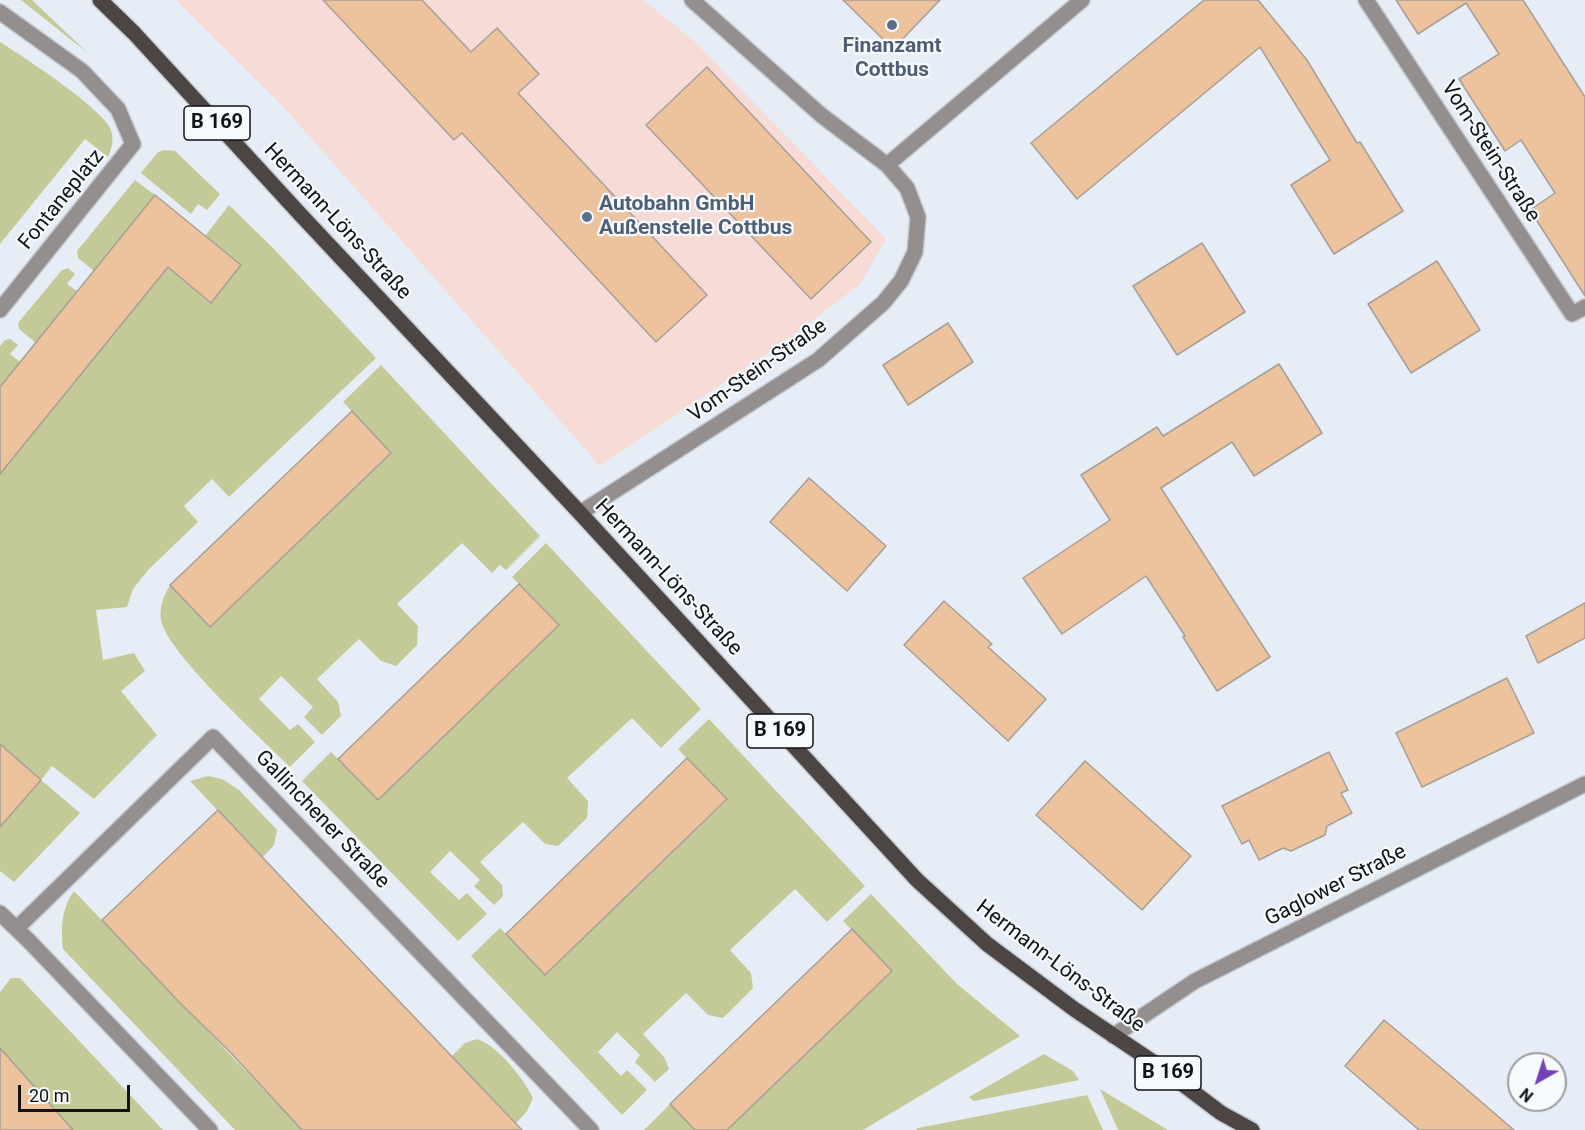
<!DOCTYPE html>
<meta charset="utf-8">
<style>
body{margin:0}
#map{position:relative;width:1585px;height:1130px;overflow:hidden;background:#e6edf6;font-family:Roboto,sans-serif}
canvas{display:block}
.north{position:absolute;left:1507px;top:1052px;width:60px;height:60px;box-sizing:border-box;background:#f7fafd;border:2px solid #9b9ea1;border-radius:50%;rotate:219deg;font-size:16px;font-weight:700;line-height:24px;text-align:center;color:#111316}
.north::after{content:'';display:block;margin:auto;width:21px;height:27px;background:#7143bb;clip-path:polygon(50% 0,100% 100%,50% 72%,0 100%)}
.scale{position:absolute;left:18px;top:1085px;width:112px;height:27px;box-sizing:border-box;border:3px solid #111316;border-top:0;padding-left:8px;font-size:18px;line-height:21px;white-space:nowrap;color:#111316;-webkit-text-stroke:4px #f7fafd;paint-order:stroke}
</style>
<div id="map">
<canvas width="1585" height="1130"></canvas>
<div class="north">N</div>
<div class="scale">20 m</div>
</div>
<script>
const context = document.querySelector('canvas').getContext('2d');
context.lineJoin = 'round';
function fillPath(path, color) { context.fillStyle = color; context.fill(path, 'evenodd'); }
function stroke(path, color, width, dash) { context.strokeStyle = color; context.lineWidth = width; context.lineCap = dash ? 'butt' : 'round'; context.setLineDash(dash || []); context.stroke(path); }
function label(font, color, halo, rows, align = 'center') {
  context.font = font + ' Roboto,sans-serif'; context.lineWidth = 4.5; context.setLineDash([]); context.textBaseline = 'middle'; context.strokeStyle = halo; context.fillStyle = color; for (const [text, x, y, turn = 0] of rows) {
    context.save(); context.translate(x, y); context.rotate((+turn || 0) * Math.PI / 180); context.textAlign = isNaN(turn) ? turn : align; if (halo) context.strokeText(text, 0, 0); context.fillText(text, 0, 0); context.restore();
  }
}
const commercial = new Path2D(`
 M176,0H643L694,41L886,239L860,284L791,337L600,466L280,103Z`);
const green = new Path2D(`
 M21,0H32L89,54Z
 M0,42C21,55 105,110 111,130C114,140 112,148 108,157L85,139L0,244Z
 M165,150L175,151L220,194L207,210L198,204L191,214L141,173L158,152Z
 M135,180L155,195L94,271L78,258L77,251Z
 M229,205L273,248L376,358L229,497L212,479L184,506L198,522L148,570L133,589L127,607L96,610L103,660L134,653L145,671L121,691L157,735L94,799L52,766L41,780L80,813L14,882L0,871V474L168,267L211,302L241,265L205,236Z
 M68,268L75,274L67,284L77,291L36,343L19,329L18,323L62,270Z
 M10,339L18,345L10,354L20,362L0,387V346L5,340Z
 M381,365L540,536L506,570L500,565L492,573L462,543L397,604L418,626L417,645L396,666L381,661L359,639L317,679L338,702L341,716L322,735L304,717L313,707L281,676L259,699L290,730L298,724L315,742L290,767C262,739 167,653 161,620C159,608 164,595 170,585L210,627L391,453L343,402Z
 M546,543L701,709L661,748L632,718L567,778L588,801L587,818L558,846L545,844L523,822L480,862L502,885L503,896L494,905L474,886L480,880L450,851L430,872L459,900L467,893L487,914L458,941L302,781L331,752L338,759L558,625L512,577Z
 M709,719L865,886L827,922L795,889L730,950L751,973L753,988L723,1018L708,1015L686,993L643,1034L664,1057L669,1069L655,1082L635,1062L640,1055L617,1032L598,1052L621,1076L627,1070L647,1090L622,1115L471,956L500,928L545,974L727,800L678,749Z
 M208,776L222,779L239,790L277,830L274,845L262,858L190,781Z
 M74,891L302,1130H235L63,949C61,927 61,910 74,891Z
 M871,894L957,984L1020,1036L863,1130H727L892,971L843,921Z
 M11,978H20L163,1130H73L10,1059L0,1068V992Z
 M477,1039C497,1045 524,1079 533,1098L527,1111L516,1123L452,1056L465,1043Z
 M1044,1054L1073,1071L1079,1080L974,1101L969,1097Z
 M1100,1089L1168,1130H1118Z
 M1087,1095L1103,1130H916L918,1128Z
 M670,1104L695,1130H644Z`);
const building = new Path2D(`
 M323,0H422L471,52L497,28L539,74L518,93L707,295L656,342L462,133L454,140Z
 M843,0H940L893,49Z
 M1204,0H1258L1307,60L1357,143L1360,142L1403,211L1334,254L1291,185L1330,160L1260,47L1077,199L1031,143Z
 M1396,0H1523L1585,97V296L1530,210L1555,193L1521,140L1505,151L1459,79L1499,54L1466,3L1418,34Z
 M707,67L871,242L811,299L646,125Z
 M155,195L241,265L211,303L168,267L0,474V387Z
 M1202,243L1245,312L1177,355L1133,286Z
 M1437,261L1480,330L1411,373L1368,304Z
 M948,323L973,362L908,405L883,365Z
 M1279,364L1322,433L1254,476L1232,442L1161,488L1270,657L1217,691L1183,637L1185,636L1146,576L1062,634L1023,578L1110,520L1081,475L1157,427L1163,436Z
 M352,411L391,453L210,627L170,585Z
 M809,478L886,546L847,591L770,522Z
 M519,584L559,625L378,800L338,759Z
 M944,601L992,644L988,647L1046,699L1008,741L904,645Z
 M1585,603V638L1538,663L1526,636Z
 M1507,678L1534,733L1422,787L1396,733Z
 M0,744L41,780L0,827Z
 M1329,752L1348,790L1341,793L1352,813L1327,826L1325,835L1291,851L1283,848L1259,860L1249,840L1242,844L1222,806Z
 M687,758L727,799L545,975L506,934Z
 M1085,761L1191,856L1142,910L1036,815Z
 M218,810L297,894L522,1130H302L229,1051L179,1002L102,920Z
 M852,929L892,971L727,1130H695L670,1104Z
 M1384,1020L1450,1075L1514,1130H1419L1345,1066Z
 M0,1048L73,1130H0Z`);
const minor = new Path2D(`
 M1366,0L1572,314L1585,307
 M0,12L82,71L118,109L133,144L0,310
 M887,165L1082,0
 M580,513L818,360L883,303L901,281L915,252L918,217L907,188L887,165L821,115L692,0
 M0,913L29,941L210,1130
 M17,928L213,737L591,1130
 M1113,1036L1195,981L1585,784`);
const major = new Path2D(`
 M100,0L134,33L299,213L580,513L917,880L987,944L1074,1009L1156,1064L1221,1113L1252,1130`);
const markers = [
 [892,25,6,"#5c6f8a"],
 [587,217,6,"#5c6f8a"]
];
const shields = [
 [217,123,66],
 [780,731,66],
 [1168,1073,66]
];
const shieldNames = [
 ["B 169",217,123],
 ["B 169",780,731],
 ["B 169",1168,1073]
];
const serviceNames = [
 ["Finanzamt",892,47],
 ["Cottbus",892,71],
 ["Autobahn GmbH",599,205,"left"],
 ["Außenstelle Cottbus",599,229,"left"]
];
const streetNames = [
 ["Vom-Stein-Straße",1490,152,57],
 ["Fontaneplatz",62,200,-51],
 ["Hermann-Löns-Straße",337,222,47],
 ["Vom-Stein-Straße",758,371,-35],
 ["Hermann-Löns-Straße",668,578,47],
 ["Gallinchener Straße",322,820,46],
 ["Gaglower Straße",1336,886,-27],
 ["Hermann-Löns-Straße",1060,967,37]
];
fillPath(commercial, '#f6dbd7');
fillPath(green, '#c3ca97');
fillPath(building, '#ecc39d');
stroke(building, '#a79f98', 1.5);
stroke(minor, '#c4cad2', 18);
stroke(major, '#c4cad2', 18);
stroke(minor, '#948f8e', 15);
stroke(major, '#4d4543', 15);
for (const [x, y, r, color] of markers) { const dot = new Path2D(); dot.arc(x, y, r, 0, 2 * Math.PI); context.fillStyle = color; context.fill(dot); stroke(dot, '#f7fafd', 2); }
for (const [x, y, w] of shields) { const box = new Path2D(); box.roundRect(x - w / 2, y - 17, w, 34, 4.5); context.fillStyle = '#f7fafd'; context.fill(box); stroke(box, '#111316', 1.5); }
label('bold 20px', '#111316', null, shieldNames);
label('bold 21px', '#4e5e75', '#f7fafd', serviceNames);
label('21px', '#111316', '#f7fafd', streetNames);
</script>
